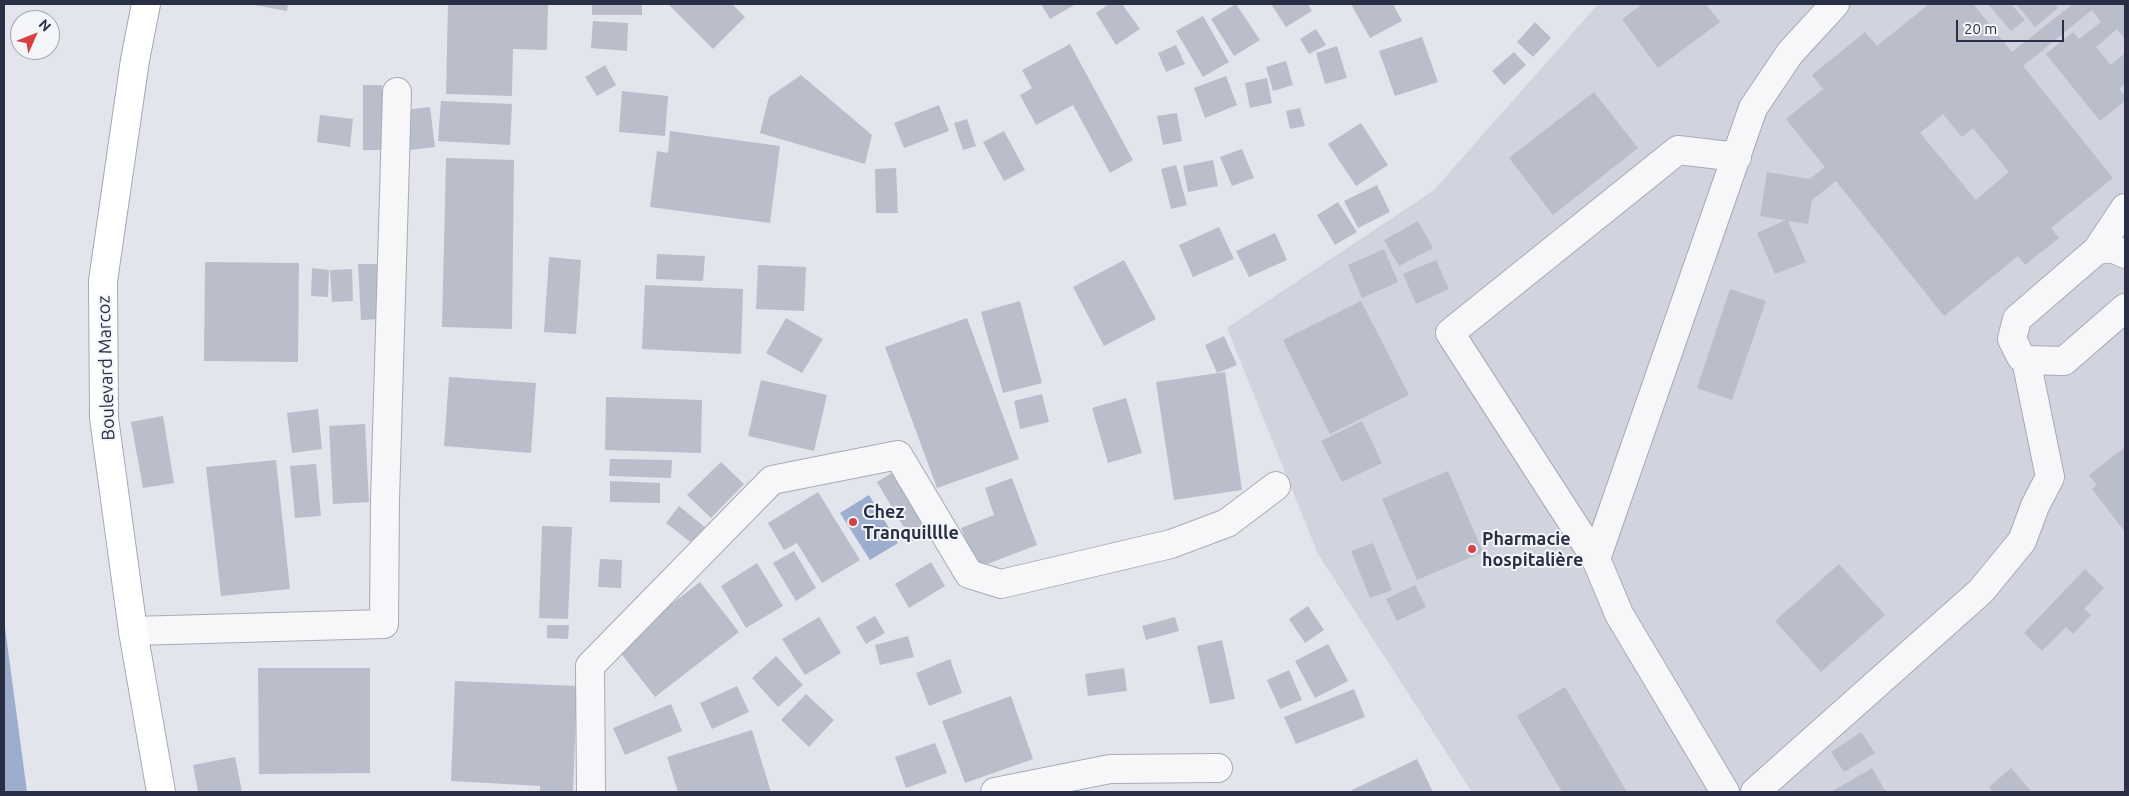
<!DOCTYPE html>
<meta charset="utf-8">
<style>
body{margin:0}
#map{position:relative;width:2129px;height:796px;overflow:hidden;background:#e3e5ec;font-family:Ubuntu,sans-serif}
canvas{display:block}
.frame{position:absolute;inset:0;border:5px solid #293046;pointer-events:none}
.north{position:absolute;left:10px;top:10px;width:50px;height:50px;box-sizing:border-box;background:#f3f5f9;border:1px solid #a2a6b1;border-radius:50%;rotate:46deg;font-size:14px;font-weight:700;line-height:20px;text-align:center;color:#293046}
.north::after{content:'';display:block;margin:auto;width:18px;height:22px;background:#d84142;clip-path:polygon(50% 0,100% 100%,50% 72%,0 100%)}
.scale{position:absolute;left:1956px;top:20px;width:108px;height:22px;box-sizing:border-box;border:2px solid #293046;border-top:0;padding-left:6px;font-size:15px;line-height:18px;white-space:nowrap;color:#293046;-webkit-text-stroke:4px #f3f5f9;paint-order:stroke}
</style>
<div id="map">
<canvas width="2129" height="796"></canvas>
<div class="frame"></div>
<div class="north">N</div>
<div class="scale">20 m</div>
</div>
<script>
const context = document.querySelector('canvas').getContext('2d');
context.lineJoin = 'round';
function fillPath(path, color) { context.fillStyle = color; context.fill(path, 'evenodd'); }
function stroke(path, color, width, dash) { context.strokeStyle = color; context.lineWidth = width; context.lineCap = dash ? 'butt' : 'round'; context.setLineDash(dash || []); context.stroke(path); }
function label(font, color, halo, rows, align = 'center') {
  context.font = font + ' Ubuntu,sans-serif'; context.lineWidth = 4; context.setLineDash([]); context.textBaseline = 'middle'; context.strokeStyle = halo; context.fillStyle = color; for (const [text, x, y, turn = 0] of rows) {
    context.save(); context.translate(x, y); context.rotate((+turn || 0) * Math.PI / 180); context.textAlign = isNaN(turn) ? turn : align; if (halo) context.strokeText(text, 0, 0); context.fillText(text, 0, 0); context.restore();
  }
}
const built = new Path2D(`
 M1598,4H2125V792H1472L1318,554L1227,328L1433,191Z`);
const water = new Path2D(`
 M869,495L898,543L870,560L840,513Z
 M4,620L27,792H4Z`);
const building = new Path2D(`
 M248,4H288L287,11Z
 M448,4H548L547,50L513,49L512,96L446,94Z
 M592,4H642V15H592Z
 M668,4H732L745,17L713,49Z
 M1041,4H1076L1050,19Z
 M1109,4H1122L1140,29L1116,45L1096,13Z
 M1236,4L1260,40L1234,56L1211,19Z
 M1271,4H1308L1312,11L1286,27Z
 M1351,4H1393L1402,21L1370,38Z
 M1643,4H1706L1720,22L1658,68L1622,19Z
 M1929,4H1973L2012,52L2073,4H2125V39L2117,29L2096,47L2111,65L2125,53V84L2119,89L2125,96V101L2100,121L2046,54L2073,32L2079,39L2101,22L2092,10L2023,66L2113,178L2051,228L2059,238L2025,265L2018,256L1944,316L1836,181L1812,200L1808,224L1788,221L1806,262L1775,274L1757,233L1786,220L1760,216L1767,172L1810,179L1825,167L1786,119L1823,89L1812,75L1865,32L1877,46ZM1943,114L1962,137L1973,128L2009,172L1976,200L1920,133Z
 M1988,4H2011L2025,20L2011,31Z
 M2016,4H2055L2058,8L2035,27Z
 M1203,16L1229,62L1203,77L1176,31Z
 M593,21L628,23L627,51L591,48Z
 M1535,22L1551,38L1533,57L1517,42Z
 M1316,29L1326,45L1309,54L1300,39Z
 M1422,37L1438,82L1395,96L1379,51Z
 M1070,44L1133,160L1110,173L1073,105L1036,125L1020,95L1032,88L1022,70Z
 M1176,45L1185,64L1166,72L1158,53Z
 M1337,46L1347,78L1325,84L1316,53Z
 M1514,52L1526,65L1504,85L1492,71Z
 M1286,61L1293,85L1273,91L1266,67Z
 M605,65L616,85L597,96L585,77Z
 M801,75L872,135L865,164L760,133L769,97Z
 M1226,76L1237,105L1205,118L1194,88Z
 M1267,78L1272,103L1250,108L1245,83Z
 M363,85H382V150H363Z
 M622,91L668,96L665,136L619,132Z
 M1594,92L1638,148L1553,215L1509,158Z
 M441,101L512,104L510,145L438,141Z
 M939,105L949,131L904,148L894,123Z
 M430,107L435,147L410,150L405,110Z
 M1300,108L1305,126L1290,129L1286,111Z
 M1177,113L1182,141L1163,145L1157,116Z
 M320,115L353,119L350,147L317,142Z
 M967,119L976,146L963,150L954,123Z
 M1361,123L1388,165L1356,186L1328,144Z
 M670,131L780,146L770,223L650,207L657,151L668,153Z
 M1004,131L1025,170L1004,181L983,142Z
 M1242,149L1254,178L1232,186L1220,157Z
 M446,158L514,160L512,329L442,327Z
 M1213,160L1218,186L1188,192L1183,166Z
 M1176,165L1187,205L1171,209L1161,169Z
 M896,168L898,213H876L875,169Z
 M1377,185L1390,212L1358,228L1344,201Z
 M1338,202L1357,232L1335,245L1317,215Z
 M1418,221L1433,248L1399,266L1384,240Z
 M1219,227L1234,259L1193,277L1179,245Z
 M1275,233L1287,260L1249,277L1236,251Z
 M1384,249L1398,282L1362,298L1348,265Z
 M657,254L705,256L703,281L656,279Z
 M549,257L581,260L576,334L544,332Z
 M1124,260L1156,319L1104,346L1073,287Z
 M1436,260L1449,289L1416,304L1403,274Z
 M205,262L299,263L298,362L204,361Z
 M358,264H379L382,319L361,320Z
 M758,265L806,267L804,311L756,309Z
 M312,268L329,270L328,297L311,296Z
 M352,269L353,301L332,302L330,270Z
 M645,285L743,289L741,354L642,349Z
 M1730,289L1766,301L1732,400L1697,388Z
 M1020,301L1042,383L1003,393L981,312Z
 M1361,301L1409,395L1330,434L1283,340Z
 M786,318L823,339L802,373L766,353Z
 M967,318L1019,459L937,488L885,347Z
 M1224,336L1237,365L1217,373L1205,345Z
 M1225,372L1242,490L1174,500L1156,382Z
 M449,377L536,383L531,453L444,446Z
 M761,380L827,395L814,451L748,436Z
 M1042,394L1049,422L1020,429L1014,401Z
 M606,397L702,400L701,453L605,450Z
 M1126,398L1142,453L1108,463L1092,408Z
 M318,409L322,449L292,453L287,413Z
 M163,416L174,483L143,488L131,422Z
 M1362,421L1382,463L1342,482L1321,441Z
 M365,424L369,502L333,504L329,426Z
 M2125,447V532L2092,489L2097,485L2089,475Z
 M610,459L672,460L671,478L609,476Z
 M276,460L290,589L221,596L206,467Z
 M721,462L744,484L711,518L687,495Z
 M316,464L321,516L295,518L290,466Z
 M895,471L929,531L912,541L877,482Z
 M1448,471L1483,552L1417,580L1382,499Z
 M1012,478L1037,545L977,568L961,528L994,515L985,488Z
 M610,481L660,483V503L610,502Z
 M818,492L860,560L822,583L797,543L784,550L768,523Z
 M679,506L706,528L693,544L666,523Z
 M542,526L572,527L568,619L539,618Z
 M1373,543L1392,590L1370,598L1351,551Z
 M794,551L816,588L796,601L773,563Z
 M600,559L622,560L621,588L598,587Z
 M931,562L945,586L909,608L895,584Z
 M757,563L783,606L746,628L721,586Z
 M1839,564L1885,615L1821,672L1775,621Z
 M2085,569L2104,588L2084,609L2091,615L2073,634L2066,627L2042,651L2024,633Z
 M700,582L739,632L655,697L616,647Z
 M1415,585L1426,607L1397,621L1386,599Z
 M1308,606L1324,630L1305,643L1289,619Z
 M875,616L885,633L866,644L856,627Z
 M819,617L841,653L805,675L782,639Z
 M1175,617L1179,631L1146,640L1142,626Z
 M547,625H569L568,639L547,638Z
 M908,636L914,657L880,665L875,645Z
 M1222,640L1235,699L1210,704L1197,646Z
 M1328,644L1348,681L1315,698L1295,661Z
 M776,656L803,685L778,707L752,678Z
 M950,659L962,693L929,706L916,673Z
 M258,668H370V773L259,774Z
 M1124,668L1127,691L1088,696L1085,674Z
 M1289,670L1302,700L1280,709L1267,680Z
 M455,681L577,686L573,792H540V786L451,781Z
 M737,686L749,712L712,729L700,703Z
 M1565,687L1627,792H1562L1517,716Z
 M1354,689L1365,717L1296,744L1284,717Z
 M806,694L834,720L809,747L781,720Z
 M1011,696L1033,759L965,783L942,721Z
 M671,704L682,731L625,755L613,728Z
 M752,730L771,792H678L667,757Z
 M1861,732L1875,753L1844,772L1831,752Z
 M935,743L947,773L906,788L895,757Z
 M235,757L242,792H198L193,765Z
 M1417,759L1433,792H1353L1352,790Z
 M1872,768L1886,792H1831Z
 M2011,768L2032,792H1993L1989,787Z`);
const minor = new Path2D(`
 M2097,250L2125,208
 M2125,254L2112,248L2097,250L2017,319L2012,339L2021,357L2026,360L2064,361L2125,308
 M1596,559L1450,333L1678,150L1737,157
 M133,631L384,624L385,500L397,92
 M591,792L590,666L772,480L898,455L969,574L1001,584L1171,544L1227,523L1276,486
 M995,792L1110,769L1218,768
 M1725,792L1619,614L1596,559L1753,108L1790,53L1835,4
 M1755,792L1981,591L2022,541L2035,506L2050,477L2026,360`);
const major = new Path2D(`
 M146,4L135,60L103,281L104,418L133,631L161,792`);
const markers = [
 [853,522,5,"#d84142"],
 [1472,549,5,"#d84142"]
];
const streetNames = [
 ["Boulevard Marcoz",106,368,-92]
];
const poiNames = [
 ["Chez",863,512],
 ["Tranquilllle",863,533],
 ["Pharmacie",1482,539],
 ["hospitalière",1482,560]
];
fillPath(built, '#d1d4de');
fillPath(water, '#9cadce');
fillPath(building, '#babecb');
stroke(minor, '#a7abb7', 30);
stroke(major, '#a2a8b9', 30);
stroke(minor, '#f7f7fa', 28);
stroke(major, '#fff', 28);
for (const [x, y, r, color] of markers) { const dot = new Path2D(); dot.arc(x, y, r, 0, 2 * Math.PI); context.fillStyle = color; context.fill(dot); stroke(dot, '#f3f5f9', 2); }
label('18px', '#293046', '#f3f5f9', streetNames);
label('bold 18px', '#293046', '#f3f5f9', poiNames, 'left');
</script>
